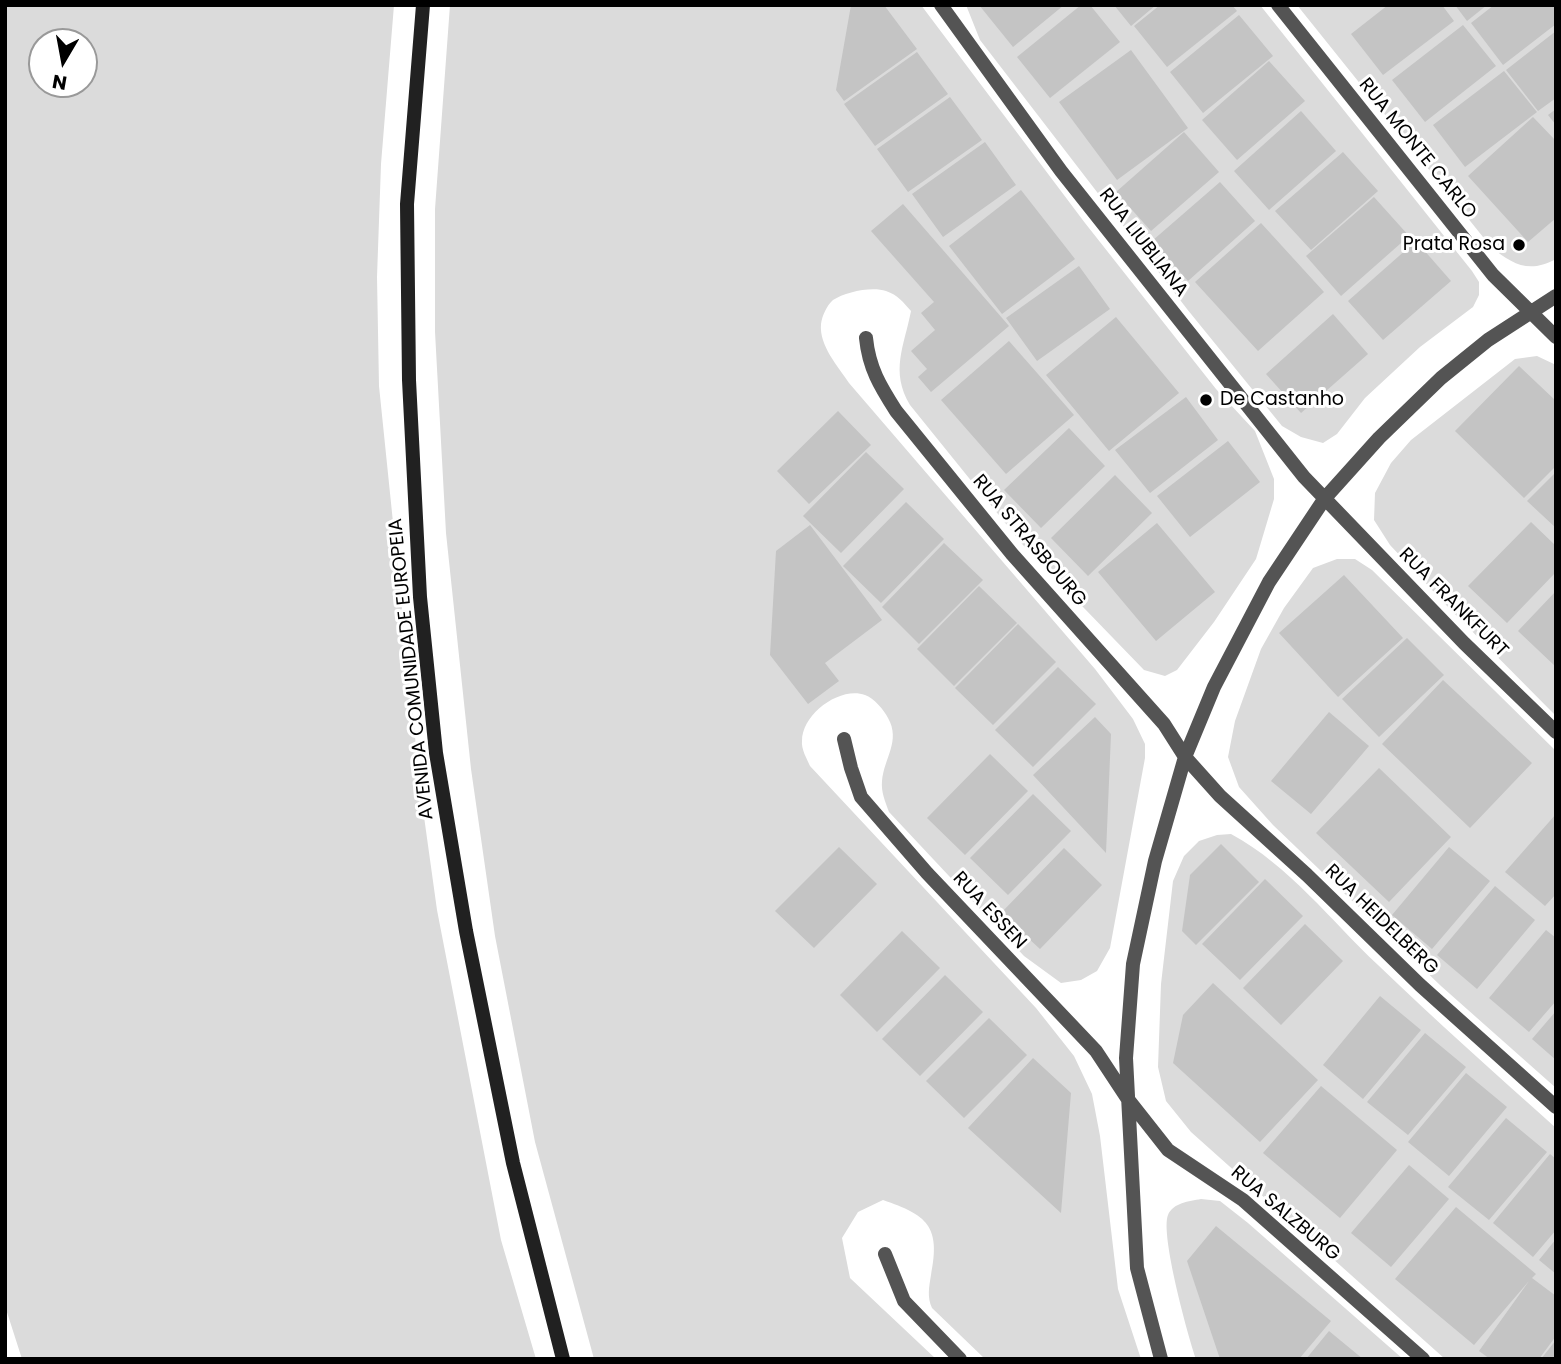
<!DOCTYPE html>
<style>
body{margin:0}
#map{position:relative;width:1561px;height:1364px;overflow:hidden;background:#fff;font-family:Poppins,sans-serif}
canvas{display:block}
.frame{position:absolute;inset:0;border:7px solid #000;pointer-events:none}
.north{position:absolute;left:28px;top:28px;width:70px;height:70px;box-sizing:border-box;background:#fff;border:2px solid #999;border-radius:50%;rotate:190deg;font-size:19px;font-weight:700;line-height:28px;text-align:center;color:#000}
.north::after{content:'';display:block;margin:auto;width:24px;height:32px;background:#000;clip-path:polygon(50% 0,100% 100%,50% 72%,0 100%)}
</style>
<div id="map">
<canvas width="1561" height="1364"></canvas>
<div class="frame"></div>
<div class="north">N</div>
</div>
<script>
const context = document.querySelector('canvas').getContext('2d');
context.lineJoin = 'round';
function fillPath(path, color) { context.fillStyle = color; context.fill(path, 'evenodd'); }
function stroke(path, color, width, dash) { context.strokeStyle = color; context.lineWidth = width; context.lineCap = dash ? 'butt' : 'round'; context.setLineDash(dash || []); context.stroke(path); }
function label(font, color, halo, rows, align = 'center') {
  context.font = font + ' Poppins,sans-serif'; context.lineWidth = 6; context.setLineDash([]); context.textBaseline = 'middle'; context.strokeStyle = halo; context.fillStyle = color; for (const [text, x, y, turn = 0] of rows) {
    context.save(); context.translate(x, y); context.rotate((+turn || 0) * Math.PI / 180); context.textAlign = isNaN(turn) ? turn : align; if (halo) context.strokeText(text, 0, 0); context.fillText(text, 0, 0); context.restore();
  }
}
const green = new Path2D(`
 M5,5H394L381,164L377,277L379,386L421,795L437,910L501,1240L536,1359H22L5,1306ZM42,42H84V84H42Z
 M450,5H921L1085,223L1216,389L1255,431L1274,479V499L1256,559L1214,622L1177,670L1165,676L1144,670L1023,545L910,405C890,371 904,347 911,311C903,302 898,295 886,291C872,286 845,292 833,300C827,305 822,316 821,324C819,346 838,366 849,383L1095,669L1133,719L1145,744V758L1110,948L1097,971L1081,980L1061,983L1024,956L889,812C885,801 881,792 882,781C884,758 901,741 888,718C884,710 874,698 865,695C840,686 802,714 802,741C801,749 807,759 810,766L1036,1008L1074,1056L1092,1094L1100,1136L1118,1289L1141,1359H985L932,1308C927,1297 929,1287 931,1275C941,1226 927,1215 883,1200L858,1212L842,1238L850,1278L936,1359H594L535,1142L495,936L471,769L446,533L435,332V209Z
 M966,5H1260L1472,271L1479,282V295L1473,307L1420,347L1365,398L1337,434L1323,443L1301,437L1282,426L1187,309L980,40Z
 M1297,5H1556V259C1529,274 1512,264 1491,247Z
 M1537,356L1556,365V716L1447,606L1390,545L1374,520L1375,493L1391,463L1411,440L1515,359Z
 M1337,559H1355L1372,570L1556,751V1088L1441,986L1273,825L1239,787L1228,757L1235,721L1261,649L1284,608L1313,568Z
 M1231,834C1290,866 1330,920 1378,965C1436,1021 1496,1074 1556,1128V1359H1445L1191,1132L1166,1101L1158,1067L1161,984L1173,881L1184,856L1199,841L1217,835Z
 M1201,1199L1220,1201L1248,1223L1403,1359H1196C1188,1336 1160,1234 1168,1215C1173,1203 1189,1201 1201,1199Z`);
const building = new Path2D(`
 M851,5H884L917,49L844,101L836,90Z
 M979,5H1064L1013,47Z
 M1081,5H1090L1120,42L1050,98L1017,57Z
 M1114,5H1156L1131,26Z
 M1160,5H1232L1237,11L1167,67L1134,26Z
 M1388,5H1442L1454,21L1383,75L1351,34Z
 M1455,5H1487L1467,21Z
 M1494,5H1556V24L1503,65L1471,23Z
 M1239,15L1273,56L1203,113L1170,72Z
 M1463,25L1496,66L1425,122L1392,80Z
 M1556,31V98L1538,111L1506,70Z
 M1131,50L1188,128L1117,180L1059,102Z
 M917,52L948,94L875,146L844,104Z
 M1269,61L1305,101L1237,160L1202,120Z
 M1504,71L1537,112L1465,167L1433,125Z
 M950,97L982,140L908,192L877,149Z
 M1556,109V125L1548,115Z
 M1301,111L1336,151L1269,210L1234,171Z
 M1533,117L1556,141V218L1528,242L1468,176Z
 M1184,132L1219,172L1151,231L1116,192Z
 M985,142L1016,185L943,237L912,194Z
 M1343,152L1378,191L1311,250L1275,211Z
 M1220,182L1255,221L1188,281L1152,241Z
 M1021,190L1075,259L1002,314L949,246Z
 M1374,197L1409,236L1341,296L1306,256Z
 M903,204L1009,326L931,392L918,377L927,369L911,351L935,330L921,313L934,302L871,231Z
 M1261,223L1324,292L1258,351L1195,282Z
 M1416,241L1451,281L1383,340L1348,301Z
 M1079,266L1110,309L1037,361L1006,318Z
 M1333,314L1368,354L1301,413L1266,374Z
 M1116,317L1179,393L1109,451L1046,375Z
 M1009,341L1074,415L1006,474L941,400Z
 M1519,366L1556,401V466L1524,498L1455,431Z
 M1186,397L1218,440L1150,493L1115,450Z
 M838,411L871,445L809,504L777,471Z
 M1069,428L1105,466L1041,528L1004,490Z
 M1228,441L1260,482L1190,537L1157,496Z
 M866,452L904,489L841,553L803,516Z
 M1556,472V528L1527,501Z
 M1115,475L1152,513L1088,576L1051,538Z
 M906,502L944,539L881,603L843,566Z
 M1531,522L1556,546V572L1507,623L1468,586Z
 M1157,523L1215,592L1156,641L1098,572Z
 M810,525L882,620L825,663L839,681L808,704L770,655L776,551Z
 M944,543L983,580L919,644L882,607Z
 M1344,575L1403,638L1338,697L1279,633Z
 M979,586L1017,623L954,686L917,649Z
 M1556,591V667L1518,631Z
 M1018,624L1056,662L993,725L955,688Z
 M1407,638L1444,675L1379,737L1342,699Z
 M1058,667L1096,704L1033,767L995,730Z
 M1443,680L1532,763L1470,828L1382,744Z
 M1329,712L1369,746L1311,814L1271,781Z
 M1095,717L1111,734L1106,853L1033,775Z
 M990,754L1028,791L965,855L927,818Z
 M1379,768L1451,837L1389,902L1316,833Z
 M1033,794L1071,831L1008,895L970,858Z
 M1556,814V894L1545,906L1505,872Z
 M1221,844L1259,882L1196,945L1182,931L1190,875Z
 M839,847L877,884L814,948L775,911Z
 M1449,847L1490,881L1432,949L1392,915Z
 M1064,848L1102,885L1040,949L1001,913Z
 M1265,879L1303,916L1240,980L1202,944Z
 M1495,886L1535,920L1477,989L1437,955Z
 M1305,924L1343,961L1281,1025L1243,988Z
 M1546,930L1556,938V1001L1529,1032L1489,998Z
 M902,931L940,968L877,1032L840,995Z
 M945,975L983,1012L920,1076L882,1039Z
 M1213,983L1318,1080L1260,1142L1173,1063L1183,1015Z
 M1380,996L1421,1030L1363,1099L1323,1065Z
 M1556,1011V1060L1532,1039Z
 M989,1018L1027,1055L964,1118L926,1081Z
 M1425,1033L1466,1067L1408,1135L1367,1102Z
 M1033,1058L1071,1093L1061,1213L968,1128Z
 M1466,1073L1507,1107L1449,1176L1408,1142Z
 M1321,1086L1397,1150L1340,1218L1263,1153Z
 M1506,1118L1547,1152L1489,1220L1448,1187Z
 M1550,1154L1556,1159V1230L1533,1257L1493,1223Z
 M1409,1165L1449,1199L1391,1267L1351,1233Z
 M1456,1207L1536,1274L1532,1278L1556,1296V1336L1539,1359H1490L1479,1351L1529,1281L1474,1345L1395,1279Z
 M1216,1226L1331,1321L1299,1359H1220L1187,1261Z
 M1556,1239V1274L1539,1260Z
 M1329,1331L1363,1359H1306Z
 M1556,1340V1359H1541Z`);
const street = new Path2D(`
 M941,5L1061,171L1304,477L1464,643L1556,732
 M1278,5L1493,275L1556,337
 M866,338C869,368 880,386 896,411L1012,554L1164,724L1185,757L1220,796L1307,875L1420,985L1556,1107
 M844,739L851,768L861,797L927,873L1096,1051L1127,1098L1168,1150L1243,1200L1423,1359
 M885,1254L904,1301L960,1359
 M1161,1359L1137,1268L1126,1058L1133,964L1155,861L1185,757L1214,687L1269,582L1325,498L1379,438L1441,378L1488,340L1556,296`);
const secondary = new Path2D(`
 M423,5L407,204L409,380L420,597L436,753L466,931L513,1163L563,1359`);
const markers = [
 [1519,245,7,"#000"],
 [1206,400,7,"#000"]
];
const streetNames = [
 ["RUA MONTE CARLO",1417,149,51],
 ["RUA LIUBLIANA",1143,243,52],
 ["RUA STRASBOURG",1029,541,50],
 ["RUA FRANKFURT",1453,603,45],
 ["AVENIDA COMUNIDADE EUROPEIA",412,669,-96],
 ["RUA ESSEN",989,911,47],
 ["RUA HEIDELBERG",1381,920,44],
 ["RUA SALZBURG",1285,1214,40]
];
const poiNames = [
 ["Prata Rosa",1505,245],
 ["De Castanho",1220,400,"left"]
];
fillPath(green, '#dbdbdb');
fillPath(building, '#c4c4c4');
stroke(street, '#545454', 14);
stroke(secondary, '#212121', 14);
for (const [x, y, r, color] of markers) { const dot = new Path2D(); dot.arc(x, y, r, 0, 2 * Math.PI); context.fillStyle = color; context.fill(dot); stroke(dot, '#fff', 2.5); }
label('19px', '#000', '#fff', streetNames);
label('19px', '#000', '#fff', poiNames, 'right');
</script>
